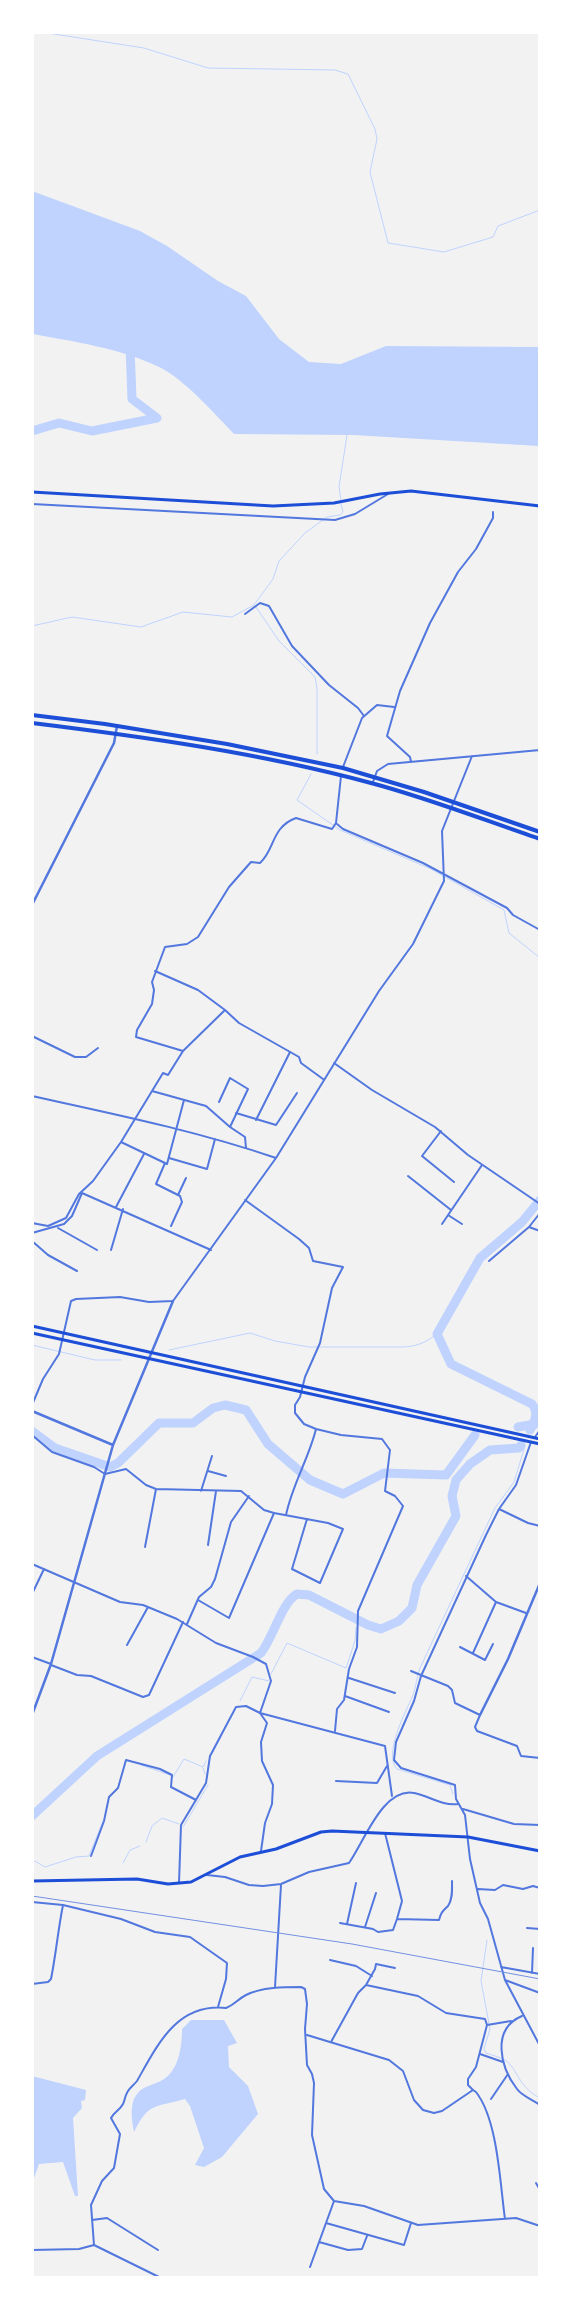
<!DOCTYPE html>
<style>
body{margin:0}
#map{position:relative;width:572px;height:2310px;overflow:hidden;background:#f2f2f2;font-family:Quicksand,sans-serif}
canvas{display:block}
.frame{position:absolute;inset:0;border:34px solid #fff;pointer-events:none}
</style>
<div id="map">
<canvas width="572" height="2310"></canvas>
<div class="frame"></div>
</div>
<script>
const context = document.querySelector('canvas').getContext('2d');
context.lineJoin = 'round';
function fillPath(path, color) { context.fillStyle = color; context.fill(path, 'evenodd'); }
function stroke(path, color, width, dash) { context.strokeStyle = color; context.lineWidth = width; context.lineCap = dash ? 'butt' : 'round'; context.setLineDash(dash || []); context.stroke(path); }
const water = new Path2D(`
 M32,191L140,231L167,246L218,281L246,296L279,339L309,362L341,364L386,346L539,347V446L353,435L234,434C215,414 183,378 159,367C120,348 75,342 33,334Z
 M191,2020H224L237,2043L228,2046L229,2067L248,2086L258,2114L222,2157L204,2167L195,2165L204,2148L190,2106L185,2099C154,2108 149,2102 134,2132C132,2121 129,2104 137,2094C143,2085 156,2085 164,2079C179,2069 182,2046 182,2029Z
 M32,2076L86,2090L85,2100L81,2101L82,2108L73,2118L78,2196H75L63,2162L39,2164L33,2181Z`);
const stream = new Path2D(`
 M41,32L144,48L208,68L335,70L348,74L375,129L377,139L370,172L388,243L444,252L493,237L498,226L540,210
 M341,500L339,487L347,435
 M256,607L279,641L315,677L317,688V754
 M32,626L72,617L141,627L183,612L232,617L254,605L273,579L279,561L305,533L327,517L340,515L343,512L341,504
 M311,774L297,800L340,830L431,869L504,910L509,933L540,958
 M32,1345L95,1360H121
 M169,1350L250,1333L275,1341L309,1347H400C416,1347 425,1343 437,1334
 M533,1432L540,1424
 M271,1674L287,1643L346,1668L355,1641L356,1628
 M240,1701L252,1677L269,1681
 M212,1754L221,1737
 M141,1765L170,1775
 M203,1768L205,1774
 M173,1777L184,1759L203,1767L206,1761
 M453,1794L450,1785L397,1769C383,1753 406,1712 413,1695C416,1687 417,1676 420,1668L495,1508L514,1482L525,1446
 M183,1827L208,1785
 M146,1842L152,1826L162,1818L179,1824
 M123,1863L130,1850L140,1846
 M32,1864L35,1861L45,1867L76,1857L89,1856L103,1821
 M487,1940L481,1981L490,2029L484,2049L486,2053C492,2055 499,2057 505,2060C518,2069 518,2087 540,2098`);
const river = new Path2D(`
 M32,431L59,423L92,431L157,418L132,399L130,346
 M518,1427L535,1424
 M530,1430C535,1420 539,1413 532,1404L451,1364L437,1334L480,1258L522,1222L540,1200
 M32,1431L55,1448L110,1467L118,1463L159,1423H193L213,1408L225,1405L246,1410L268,1444L310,1480L343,1494L384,1473L446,1475L475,1435
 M32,1816L97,1756L261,1653C273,1638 282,1602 297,1594L309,1595L368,1625L381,1629L399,1621L412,1608L417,1585L456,1516L452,1496L456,1480L470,1464L490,1450L519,1448L521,1445`);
const minor = new Path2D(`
 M32,504L335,520L355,514L388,494
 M245,614L260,603L269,606L292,646L329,685L358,708L364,716
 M411,762L410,757L387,736L400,691L430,623L458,572L476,549L493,518V512
 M343,767L362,718L377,705L394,707
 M373,782L377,771L388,764L540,750
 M337,824L343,829L423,863L507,908L513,915L540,930
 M155,971L198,990L225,1010L239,1023L299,1057L301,1063L323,1079
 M32,1036L75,1057H86L98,1048
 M183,1051L136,1037L137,1030L152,1004L154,990L152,982L165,947L187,944L198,937L229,887L251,862L260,863C275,850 271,827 296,818L332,829L336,823L341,776
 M334,1063L372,1090L435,1127L468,1155L540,1204
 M152,1091L206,1106L230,1127L245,1137L246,1148
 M32,1096C114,1114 197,1131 276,1158
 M219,1102L230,1078L248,1089L230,1127
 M236,1113L276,1125L297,1093
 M256,1120L290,1052
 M441,1131L422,1156L454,1182
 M121,1142L167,1164L184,1100
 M169,1158L207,1169L215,1139
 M165,1163L156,1184L180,1196L182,1202L171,1226
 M408,1176L451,1210
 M178,1195L186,1178
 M245,1200L299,1239L309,1248L313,1261L343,1267L332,1288L320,1343L305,1377L300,1397L295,1405V1413L304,1424L316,1429L341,1435L382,1439L390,1450L385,1491L395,1496L403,1506L358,1611L357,1647L349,1669L344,1700L337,1709L335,1731
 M116,1207L144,1154
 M448,1215L462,1224
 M32,1223L48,1226L66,1218L79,1194L93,1181L121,1142L163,1073L168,1075L183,1051L225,1010
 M442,1224L482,1165
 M529,1227L540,1231
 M58,1228L97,1250
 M32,1233L64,1224L72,1216L82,1193L211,1250
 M32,1241L48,1255L77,1271
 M111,1250L123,1209
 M489,1261L529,1227L540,1213
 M32,1405L43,1379L59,1354L71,1301L76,1299L120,1297L149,1302L173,1301L276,1158L379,991L413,944L444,881L442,831L472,756
 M32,1435L52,1452L94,1467L105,1474L126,1469L146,1485L156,1489L241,1491L264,1510L274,1513L328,1523L343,1529L320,1583L292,1569L307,1519
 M535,1437L540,1430
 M531,1442L516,1485L499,1509L486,1535L421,1676L414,1701L396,1742L394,1760L401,1768L455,1785L456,1799L465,1815L470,1859L480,1903L488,1919L505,1980L540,2046
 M208,1471L226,1476
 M201,1491L212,1456
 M499,1509L528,1523L540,1526
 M286,1515C292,1485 309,1458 316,1429
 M208,1545L216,1491
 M145,1547L156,1489
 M32,1564L120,1602L143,1605L177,1619L216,1643L253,1657L266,1664L271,1681L260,1713
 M466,1576L496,1602L526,1613
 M32,1594L44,1569
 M198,1600L229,1618L274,1513
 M187,1624L199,1597L211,1587L215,1579L231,1522L249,1496
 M127,1645L148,1607
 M460,1647L485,1660L493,1644
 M473,1653L496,1602
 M32,1657L51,1664
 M51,1665L77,1675L91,1676L143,1697L149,1695L183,1622
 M411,1671L448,1686L452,1690L455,1703L480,1715L475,1727L477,1731L517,1746L521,1756L540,1758
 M349,1678L395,1693
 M345,1696L389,1712
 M260,1713L267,1723L261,1742L262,1761L273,1785L272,1804L265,1823L261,1851
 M336,1781L377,1783L387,1766
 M463,1809L514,1824L540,1825
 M385,1833L402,1901L397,1919L439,1920C441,1912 443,1911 448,1906C453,1899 452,1889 452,1881
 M91,1856L104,1821L109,1797L118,1788L126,1760L160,1769L172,1775L171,1787L196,1800
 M207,1875L225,1877L249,1885L263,1886L281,1884L309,1872L349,1863C364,1842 383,1787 414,1793C430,1796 441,1806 458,1804
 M179,1883L181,1825L206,1783L210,1756L236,1707L246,1706L260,1713L385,1746L392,1796
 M478,1889L495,1890L503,1885L523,1889L533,1886L540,1888
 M32,1902L63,1905L121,1919L155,1932L190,1937L227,1963L226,1979L218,2007
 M340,1923L373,1929L378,1932L393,1930L397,1919
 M347,1924L356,1883
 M365,1927L376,1893
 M527,1928L540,1929
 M330,1960L356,1966L372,1976
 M501,1967L540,1974
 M532,1973L533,1948
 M505,1980L540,1993
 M32,1984L48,1982L51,1979C56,1954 58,1930 63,1905
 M366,1985L375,1969L376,1964L395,1968
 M275,1987L281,1885
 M522,2016C491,2029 500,2067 517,2089C522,2096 533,2100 540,2105
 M307,2035L389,2060L403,2071L414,2100L423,2110L434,2113L442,2111L473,2090L476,2092C498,2120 500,2184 505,2219
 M331,2042L358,1993L366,1985L418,1996L446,2013L485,2019L487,2025
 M480,2054L503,2062
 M473,2090L468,2085V2079L476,2067L487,2025L511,2021
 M491,2099L508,2074
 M536,2183L540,2190
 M92,2220L107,2218L158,2250
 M326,2223L404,2245L411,2223
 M319,2242L348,2250L362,2249L367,2236
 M94,2245L91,2205L102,2181L114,2168L120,2134L111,2118C114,2112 120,2110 123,2104C125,2100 125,2096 127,2093C129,2088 134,2085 137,2081C158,2044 177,2003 226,2008C234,2005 238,1999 246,1995C262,1987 284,1987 301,1987L305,1989L307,2004L305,2029L307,2065L312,2074L314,2083L312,2135L324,2189L334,2201L364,2206L418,2225L516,2218L540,2226
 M32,2250L79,2249L94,2245L161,2278
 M310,2267L334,2201`);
const tertiary = new Path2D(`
 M32,905L114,743L117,726
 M32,1411L113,1445
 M32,1715L51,1664L113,1445L173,1301
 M480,1715L508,1659L540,1583`);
const secondary = new Path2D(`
 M32,492L273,506L334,503L380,494L411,491L540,506`);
const primary = new Path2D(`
 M32,1326L540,1439
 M32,1333L540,1444
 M32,1881L137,1879L168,1884L191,1882L240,1857L276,1849L321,1832L332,1831L468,1837L540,1851`);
const trunk = new Path2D(`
 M32,715L105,724L227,744L343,768L424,792L540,832
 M32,723C146,737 260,753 371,783C428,798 484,820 540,839`);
const rail = new Path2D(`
 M32,1896L352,1944L540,1979`);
fillPath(water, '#bfd3fe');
stroke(stream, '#bfd3fe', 1);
stroke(river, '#bfd3fe', 9);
stroke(minor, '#5277de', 2);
stroke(tertiary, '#5277de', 2.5);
stroke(secondary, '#1d4ed8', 3);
stroke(primary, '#1d4ed8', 3);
stroke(trunk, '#1d4ed8', 4);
stroke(rail, '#7290e2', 1);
</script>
